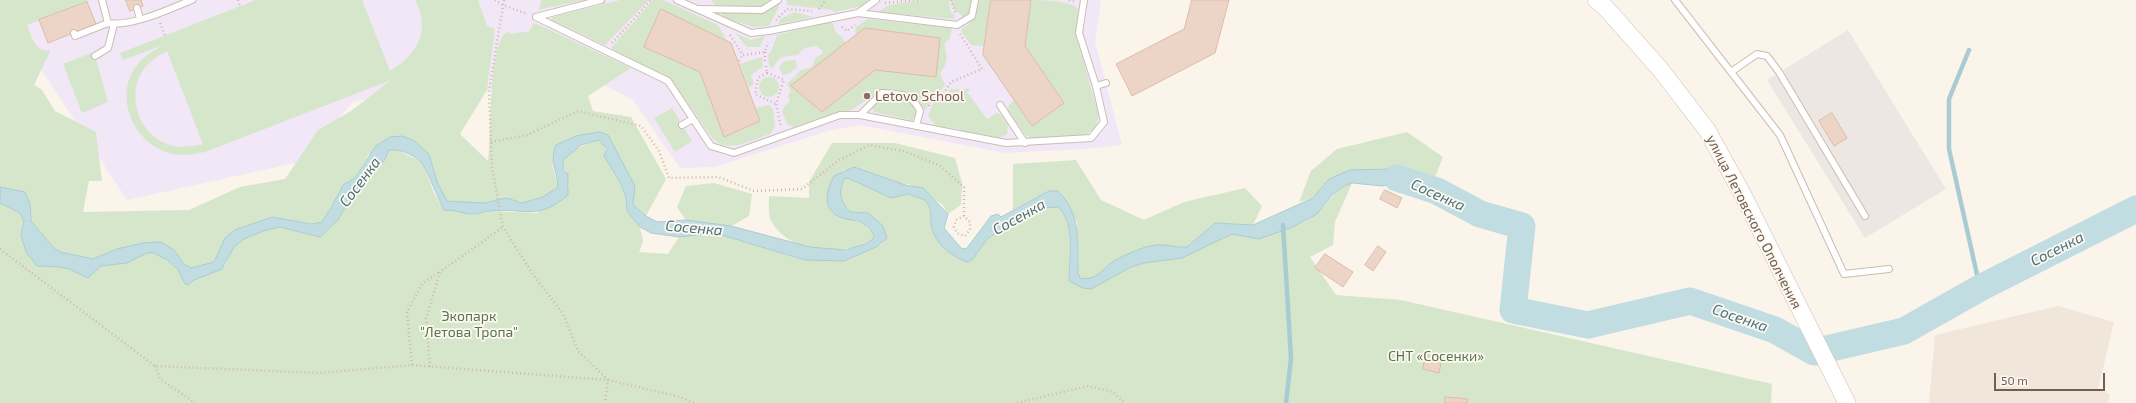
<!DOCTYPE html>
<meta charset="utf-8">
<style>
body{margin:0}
#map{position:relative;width:2136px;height:403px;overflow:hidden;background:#faf4eb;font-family:"Exo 2",sans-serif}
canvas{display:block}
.scale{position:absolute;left:1994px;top:373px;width:111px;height:18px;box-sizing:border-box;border:2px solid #725d51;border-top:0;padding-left:5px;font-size:12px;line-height:14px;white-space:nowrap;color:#725d51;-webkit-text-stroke:3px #fdf8f1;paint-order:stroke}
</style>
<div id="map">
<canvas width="2136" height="403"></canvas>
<div class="scale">50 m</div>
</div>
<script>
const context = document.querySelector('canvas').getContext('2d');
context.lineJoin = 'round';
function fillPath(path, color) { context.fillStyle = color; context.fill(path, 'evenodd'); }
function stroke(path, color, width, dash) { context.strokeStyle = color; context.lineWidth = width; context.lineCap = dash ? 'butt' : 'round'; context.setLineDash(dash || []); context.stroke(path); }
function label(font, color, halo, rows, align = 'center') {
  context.font = font + ' "Exo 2",sans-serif'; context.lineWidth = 3.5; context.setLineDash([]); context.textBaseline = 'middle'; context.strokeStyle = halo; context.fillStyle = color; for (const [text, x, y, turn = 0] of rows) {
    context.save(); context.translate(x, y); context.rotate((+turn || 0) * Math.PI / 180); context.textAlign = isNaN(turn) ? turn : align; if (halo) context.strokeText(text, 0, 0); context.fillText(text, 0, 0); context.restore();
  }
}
const residential = new Path2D(`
 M2058,306L2114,322L2098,390L2110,394L2108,403H1929L1935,335Z`);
const industrial = new Path2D(`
 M1848,30L1946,189L1865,238L1767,80Z`);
const education = new Path2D(`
 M0,0H1101L1095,41L1122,145L1085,149L1005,153L860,125L831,130L715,167L680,168L633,100L606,86L492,91L410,88L353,102L300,162L127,200L0,7Z`);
const green = new Path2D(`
 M0,0H90L27,25C32,36 35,54 51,50L34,85L42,90L55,111L96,132L102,181H89L83,212L189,210L240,187L285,179L318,130L351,111L391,80L205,152C193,154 181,157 169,153C133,143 113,95 137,65C144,56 152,52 161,46L123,60L120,53L256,0H362L390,71C416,56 432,30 415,0H478L487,26L495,29L487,90L460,134L488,161C492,136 487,45 507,32L511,34L530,31L533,23L537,24L631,68L588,96L593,111L631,117L666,179L646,216L633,205L608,136L600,132L591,133L552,164L558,187L543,197L522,203L507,198L484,203L446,201L437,182L429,154L413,140L369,154L355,178L343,185L331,208L322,222L317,224L272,217L235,230L225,238L214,262L191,268L184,264L174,250L117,249L93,259L60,252L54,248L31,221L30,204L6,188L0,187ZM167,51L203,144C193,146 183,148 173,146C140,138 125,97 143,70C150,61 158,56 167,51Z
 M542,0H584L538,10Z
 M620,0H649L605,45L551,20L552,18L556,16Z
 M653,0H663L718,25L727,41L644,47L700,72L724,137L760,121L756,108L769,105L773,109L775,127L770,134C752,140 729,154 713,139L673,82L665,76L612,50V47Z
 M711,0H776L779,7L769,26L754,27L725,18Z
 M786,0H870L862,6L834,12L832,10L788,5Z
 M922,0H949L950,11L955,16L954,19L878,12L889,5Z
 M953,0H971L970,11L965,18H962V15L955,11L951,3Z
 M979,0H991L984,46L971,45L961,31L962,28C975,23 977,13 979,0Z
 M1031,0C1042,0 1072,1 1078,9L1076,35L1099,116L1095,128L1085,135L1032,139L1026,135L1008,111L1009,105L1014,100L1032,126L1064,103L1025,46Z
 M795,12L813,17L779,24L780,19Z
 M868,19L952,28L950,38L944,44C948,56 948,63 940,73L945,85C938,94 931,100 925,111L919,100L911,94L903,91L882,90L851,110L838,112L793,127L787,124L782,112L784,106L790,102L788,96L791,91L787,84L801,70L812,67L816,57L823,54L822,50L816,46L805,48L797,55L782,57L778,60L772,69L769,65L768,55L771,52L777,35L829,22L833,24L835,31L839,35L833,37L840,35L847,44L858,34L855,32L856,27Z
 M735,33L751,40L765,36L760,47H747Z
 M94,52L108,102L82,113L63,64Z
 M762,57L763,67L751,75L754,84L749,88L740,64Z
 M796,60L797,67L790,73L783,75L779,67L784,61Z
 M759 87a10 10 0 1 1 20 0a10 10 0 1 1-20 0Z
 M950,89H971L967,92L987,119L997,113L1001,115L1008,125L1007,134L999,138L962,132L960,129L936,126L928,116L934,100L945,96Z
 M886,96C900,98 911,98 917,112L915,118L911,120L874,112L872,107L881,97Z
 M672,108L692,141L675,152L654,118Z
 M1407,132L1443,157L1432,184L1417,175L1329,179L1313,198L1299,202L1311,171L1337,149Z
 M599,140L605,145L607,161L620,182L626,197L627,211L640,227L643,241L639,252L668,254L679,237L715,233L804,260L882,244L868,213L850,212C840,201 838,191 845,178H848L891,198L908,194L925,200C932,208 930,213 931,223C933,247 954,252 973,259L987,239L1042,208L1058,207C1075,224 1069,256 1069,278L1080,279L1078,273L1077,222L1049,191L1013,210V164L1076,160L1101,200L1144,220L1184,202L1245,188L1262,206L1253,225L1215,223L1187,247L1156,245L1115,260L1097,276L1106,280L1131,267L1144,263L1182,258L1232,234H1240L1244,237C1269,233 1298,230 1317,213C1330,202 1335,188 1352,183L1335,222L1333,245L1310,257L1336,295L1401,300L1772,384L1771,403H0V203L20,213L24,221L21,235L37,266L59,267L69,269L87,278L101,266L127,263L147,253H154L161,256L178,270L225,266L234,247L244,239L263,231L280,227L320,237L338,220L353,193L384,161L389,150H397L422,162L435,195L444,210H457L473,215L490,211L537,213L569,188L568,174C549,157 586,144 599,140Z
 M832,143H895L955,158L962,183L961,205L948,214L942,204L909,184L905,185L845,170C825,181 831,193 832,213L864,224L874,235L873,239C844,257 789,254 771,221C768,215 769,203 769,196L809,198V182Z
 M714,183L752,194L749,216L731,226L686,220L677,207L686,186Z`);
const water = new Path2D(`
 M600,132L608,135L635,186L633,205L646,216L657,222L686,220L731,226L810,247L845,250L865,244L873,239L874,235C872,232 868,226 864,224C859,220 849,220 843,218C822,212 825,192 834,176L854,167L905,185L923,188L948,214L944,228L962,249L967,248L991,216L998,214L1001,217L1049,191H1058C1082,215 1077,242 1078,273L1080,278C1098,282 1103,266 1116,260C1127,254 1144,246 1157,245C1167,244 1177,248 1187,247L1215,223L1253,225L1313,198L1329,179L1350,170L1391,169L1417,175L1432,184L1431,202L1396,184L1383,186L1352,183L1344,186L1332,195L1317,214L1293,227L1259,239L1232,234L1182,258L1144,263L1131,267L1091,289L1083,288L1069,281C1069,258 1076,224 1058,207L1042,208L1012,223L987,239L973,259L967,262C950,255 933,243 931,223C930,213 932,208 925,200L908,194L891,198L848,178H845C838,191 840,201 850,212L868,213L883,226L887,238L876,247L844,261L805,260L715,233L679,237L651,233L640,227L627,211L626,197L620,182L604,156L607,149L599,140L581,145L563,160V170L568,174V195C536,222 525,207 490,211C484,211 477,215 471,214C461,213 456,210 444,210C439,201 425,165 421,162C413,154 399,149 389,150L384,161L353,193L338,220L320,237L280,227L263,231L244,239L234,247L222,269L194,280L188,285L185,284L178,270L167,260L154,253H147L127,263L101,266L88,278L69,269L59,267L37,266L26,252L21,235L24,221L20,213L0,203V187L25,192L30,204L31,221L54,248L60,252L93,259L117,249L143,243L161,242L174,250L184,264L191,268L214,262L225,238L235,230L272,217L312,224L322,222L331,208L343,185L355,178L375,147L390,137L402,136L413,140L429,154L437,182L447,201L484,203L507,198L522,203L543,197L558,187C557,169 549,163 556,145L576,136Z`);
const stream = new Path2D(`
 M1969,50L1949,99V149L1980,288
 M1283,225L1291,358L1286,403`);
const river = new Path2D(`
 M1397,178L1437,191L1480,214L1522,226L1513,310L1588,325L1690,301L1775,330L1814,352L1904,331L1980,288L2136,209`);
const building = new Path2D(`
 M126,0H141L143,6L130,11Z
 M991,0H1031L1025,46L1064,103L1032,126L983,55Z
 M1192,0H1229L1215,53L1132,96L1116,64L1184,29Z
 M87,2L96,24L48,43L39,20Z
 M661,9L731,43L760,121L724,137L700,72L644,47Z
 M865,28L940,38L936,77L875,70L822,112L791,86Z
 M1832,113L1847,138L1834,146L1819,121Z
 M1385,190L1402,198L1397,208L1380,199Z
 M1378,246L1386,252L1373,271L1365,265Z
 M1325,254L1353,272L1343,287L1315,268Z
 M1426,355L1442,359L1439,373L1423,369Z
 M1445,397L1468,399L1467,403H1445Z`);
const path = new Path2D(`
 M238,0L240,6
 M495,0L503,5L527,14
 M504,0L489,91L492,168L503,227L532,273L563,314L578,351L608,380L605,403
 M951,0L956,14
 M1069,0L1074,1
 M885,3L918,0
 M819,9L826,0
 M776,20L787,9L812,11
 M160,23L165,36
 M842,27L847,31L855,25
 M730,35L743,55L765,52L768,42
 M612,43L651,0
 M765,52V62
 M739,61L743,55
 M766,66L767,73
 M767,73L784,80L776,104L781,127
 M767,73L758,78L755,94L776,104
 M929,106L932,99L943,94L951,82L982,69L960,34
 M491,142L527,135L578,111L641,126L659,151L669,178L718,177L754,191L802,189L838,161L869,145L903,151L939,165L964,187V216L970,222V230L965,236L957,233L954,227L956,220L964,216
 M0,249L155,366L320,373L412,365L608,380L680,397L694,403
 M412,365L407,312L422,284L439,272
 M155,366L160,379L195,403
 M430,367L426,319L440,272L503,227
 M1017,403L1088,386L1113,392L1125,403`);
const lane = new Path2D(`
 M102,0L108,23C132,27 169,9 192,0
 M677,0L751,33L769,31L858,13L957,25L972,16L975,0
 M1675,0L1731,72L1757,54L1767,56L1779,72L1865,216
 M137,8L140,19
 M699,9L762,10L778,0
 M858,13L876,0
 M536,17L668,81L711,146L734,153L840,115H860L1006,143L1091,138L1104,122L1096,86L1079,33L1084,0
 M536,17L601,0
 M74,33L75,36L108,23
 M95,56L108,48L114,24
 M1731,72L1780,135L1844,274L1889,269
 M1096,86L1106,83
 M1000,105L1025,143
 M860,115L882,93C899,94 912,93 920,111L916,126
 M682,125L693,119`);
const secondary = new Path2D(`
 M1596,0L1605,7L1660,69L1707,130L1743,195L1847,403`);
const markers = [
 [867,96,4,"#8d6e63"]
];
const educationNames = [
 ["Letovo School",875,96]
];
const streetNames = [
 ["улица Летовского Ополчения",1754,222,63]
];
const parkNames = [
 ["Экопарк",469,316],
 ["\"Летова Тропа\"",469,332],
 ["СНТ «Сосенки»",1436,356]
];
const waterNames = [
 ["Сосенка",360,182,-53],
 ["Сосенка",1438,195,24],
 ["Сосенка",1019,217,-29],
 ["Сосенка",694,228,5],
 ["Сосенка",2057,249,-27],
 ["Сосенка",1740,318,19]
];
fillPath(residential, '#f1e6da');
fillPath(industrial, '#ece7e3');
fillPath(education, '#f1e7f7');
fillPath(green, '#d6e6cb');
fillPath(water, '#c1dde2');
stroke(water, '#a9ccd2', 1);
stroke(stream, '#a9ccd2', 4.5);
stroke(river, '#c1dde2', 27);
fillPath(building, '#ecd5c6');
stroke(building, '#ddbca8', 1);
stroke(lane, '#cbbdb2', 8);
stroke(secondary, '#cdbdb0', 18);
stroke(path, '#d1b8a9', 2.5, [1, 3]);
stroke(lane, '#fff', 6);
stroke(secondary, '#fff', 17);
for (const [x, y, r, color] of markers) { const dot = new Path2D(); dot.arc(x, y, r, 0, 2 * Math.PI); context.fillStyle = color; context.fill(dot); stroke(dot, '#fdf8f1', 1.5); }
label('14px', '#785e54', '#fdf8f1', educationNames, 'left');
label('14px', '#725d51', '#fdf8f1', streetNames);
label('14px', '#57774b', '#fdf8f1', parkNames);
label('italic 15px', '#4a737b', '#fdf8f1', waterNames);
</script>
